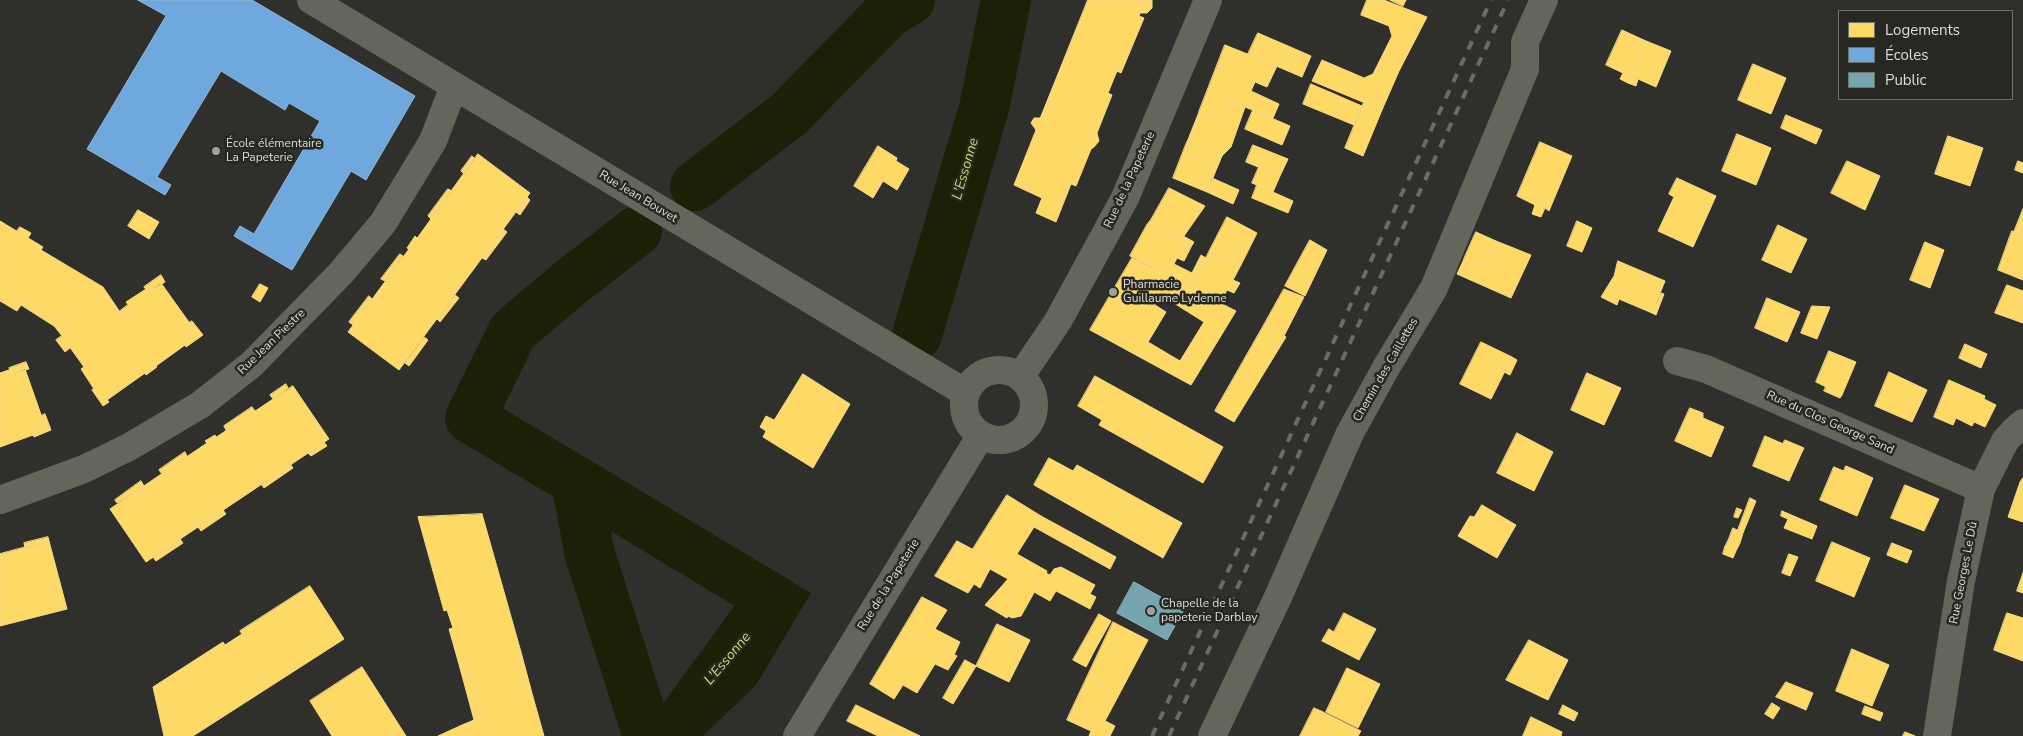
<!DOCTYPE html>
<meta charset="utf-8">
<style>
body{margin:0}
#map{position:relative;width:2023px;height:736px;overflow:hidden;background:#2f302c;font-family:"Nunito Sans",sans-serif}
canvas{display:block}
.legend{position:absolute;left:1838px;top:10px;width:175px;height:90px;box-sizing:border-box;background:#262821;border:1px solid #6f716b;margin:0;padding:6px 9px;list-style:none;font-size:15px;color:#ddded9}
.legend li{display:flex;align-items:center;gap:10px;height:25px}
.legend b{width:25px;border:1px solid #6f716b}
</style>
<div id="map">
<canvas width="2023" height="736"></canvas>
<ul class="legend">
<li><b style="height:14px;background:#ffd966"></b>Logements</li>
<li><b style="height:14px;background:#6fa8dc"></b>Écoles</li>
<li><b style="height:14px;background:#76a5af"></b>Public</li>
</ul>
</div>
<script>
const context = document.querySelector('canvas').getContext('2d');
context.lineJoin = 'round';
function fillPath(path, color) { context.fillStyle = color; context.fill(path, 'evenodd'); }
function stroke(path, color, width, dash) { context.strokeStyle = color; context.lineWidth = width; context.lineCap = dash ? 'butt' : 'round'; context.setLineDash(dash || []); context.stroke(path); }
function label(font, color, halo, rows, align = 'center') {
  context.font = font + ' "Nunito Sans",sans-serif'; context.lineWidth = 5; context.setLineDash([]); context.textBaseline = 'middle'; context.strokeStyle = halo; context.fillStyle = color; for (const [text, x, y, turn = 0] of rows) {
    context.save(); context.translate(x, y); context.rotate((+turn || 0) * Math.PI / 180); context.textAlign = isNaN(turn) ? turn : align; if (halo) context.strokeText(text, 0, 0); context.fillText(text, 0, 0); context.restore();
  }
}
const water = new Path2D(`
 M761,563L811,593L756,685L703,736H632L654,716L735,605Z`);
const homes = new Path2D(`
 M1088,0H1145L1139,16L1144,18L1121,73L1117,71L1108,93L1112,95L1097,133L1093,131L1086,147L1091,149L1076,186L1071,184L1056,222L1036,213L1042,198L1014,185L1036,130L1031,123L1034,118H1040Z
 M1145,0H1152V8L1147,13H1140Z
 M1367,0H1384L1427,17L1399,71L1382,110L1312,81L1322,60L1364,78L1373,74L1392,36L1389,26L1361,15Z
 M1390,0H1406L1403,6Z
 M1622,30L1646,41L1628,83L1620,79L1623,73L1606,65Z
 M1258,33L1311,56L1302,77L1248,54Z
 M1646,41L1671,51L1656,87L1638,79L1636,86L1628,83Z
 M1225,45L1277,66L1267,87L1255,82L1251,91L1279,104L1273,118L1232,102L1223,123L1199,112Z
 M1753,64L1786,78L1771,114L1738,100Z
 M1311,84L1362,106L1354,125L1303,104Z
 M1232,102L1245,107L1231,147L1222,156L1187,142L1199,112L1223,123Z
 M1364,102L1382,110L1363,156L1345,148Z
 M1253,110L1290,126L1282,145L1245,129Z
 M1786,115L1822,130L1816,144L1781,128Z
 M1093,131L1097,133L1099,141L1094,147L1091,149L1086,147Z
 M1737,134L1771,148L1756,185L1722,171Z
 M1948,136L1983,148L1970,186L1935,174Z
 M1187,142L1222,156L1207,192L1173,178Z
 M1540,142L1572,156L1549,211L1545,208L1541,217L1532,214L1535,205L1517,196Z
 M1253,145L1288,159L1280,176L1246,162Z
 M878,146L897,158L896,161L909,169L897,190L883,181L873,198L854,186Z
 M478,154L530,193L399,370L348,332L409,249L407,248L415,236L417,238Z
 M472,156L475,159L464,174L461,171Z
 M1847,161L1880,176L1865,210L1831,193Z
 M2018,161L2023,163V173L2015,170Z
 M1259,167L1280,176L1273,192L1252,183Z
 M1212,178L1239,190L1233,204L1207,192Z
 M1677,178L1716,196L1693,247L1658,231L1674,197L1669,194Z
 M1257,185L1293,201L1288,213L1252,198Z
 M1169,188L1205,206L1184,236L1151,220Z
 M448,189L452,191L431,219L428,216Z
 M527,197L530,200L520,215L516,212Z
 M2023,209V235L2014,232Z
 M138,210L159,222L149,239L128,226Z
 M1227,217L1257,233L1241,265L1210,250Z
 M1151,220L1187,238L1184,244L1147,225Z
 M0,221L43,247L41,250L103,287L124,318L133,311L126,302L146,289L148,292L161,283L196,332L183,342L185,345L156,366L154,365L144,372L145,373L107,400L97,387L94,389L81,369L84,367L59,332L69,326L62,316L58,319L25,299L17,311L0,301Z
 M1577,221L1592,228L1582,252L1567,246Z
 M1147,225L1184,244L1174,264L1192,273L1201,255L1206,258L1191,288L1130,256Z
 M1778,225L1807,239L1791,273L1762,260Z
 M20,227L31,233L28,238L17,231Z
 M503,229L507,232L486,260L482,258Z
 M2012,231L2023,235V280L1998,270Z
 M1476,232L1496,241L1484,268L1464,259Z
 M1187,238L1194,242L1191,247L1184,244Z
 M1310,240L1327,250L1305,296L1285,286Z
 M1496,241L1531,255L1511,298L1457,274L1464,259L1484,268Z
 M1925,242L1944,250L1930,288L1910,280Z
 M1184,244L1191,247L1184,261L1177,258Z
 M1210,250L1241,265L1233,280L1240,283L1234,293L1227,290L1220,303L1191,288Z
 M400,254L403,256L385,281L381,279Z
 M1132,258L1236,311L1191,385L1090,330ZM1161,295L1204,322L1180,361L1148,342L1166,312L1155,305Z
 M1618,261L1665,281L1652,313L1619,299L1617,305L1601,297L1614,276Z
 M161,275L165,282L148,292L144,287Z
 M260,284L268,288L260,302L252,297Z
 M2007,285L2023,291V323L1995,313Z
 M1284,289L1304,297L1284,336L1264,325Z
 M1661,293L1664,294L1656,315L1652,313Z
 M455,295L459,298L440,322L437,319Z
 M369,296L372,299L353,325L349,322Z
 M1767,298L1800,312L1787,342L1755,328Z
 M25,299L58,319L62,316L69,326L59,332L54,326L21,305Z
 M128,305L133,311L124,318L120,311Z
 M1812,306L1830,307L1817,339L1801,333Z
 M192,321L203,335L186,347L183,342L196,332L189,323Z
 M1264,325L1286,337L1234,422L1215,411Z
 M62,336L70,348L65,352L56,340Z
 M424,337L428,340L409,366L405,363Z
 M1481,342L1512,357L1491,399L1460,384Z
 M1965,344L1987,354L1981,368L1959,358Z
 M1829,351L1856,362L1842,395L1816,382Z
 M1512,357L1517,360L1510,375L1504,372Z
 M26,362L29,369L11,374L9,368Z
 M154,365L157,367L146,375L144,372Z
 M25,369L45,426L31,431L33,435L0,447V373L9,370L11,374Z
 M1889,372L1927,390L1912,422L1875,406Z
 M1587,373L1621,388L1604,425L1571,410Z
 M803,374L850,404L813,468L763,437L766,431L760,427L766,416L774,420Z
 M1095,376L1223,447L1203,483L1099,425L1102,420L1078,406Z
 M1949,380L1985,396L1984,399L1996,405L1985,427L1974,422L1972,426L1956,418L1953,425L1934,417Z
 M286,384L288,388L273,399L270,395Z
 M293,386L329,439L146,562L110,509L207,443L205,441L215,435L216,437Z
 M97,387L109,402L103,406L92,390Z
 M1826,387L1842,395L1840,398L1824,391Z
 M252,407L255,411L226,430L224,426Z
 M1690,408L1703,413V418L1724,427L1711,457L1675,441Z
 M45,414L51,430L34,437L31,431L45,426L41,416Z
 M1517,433L1553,452L1534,491L1497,473Z
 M1765,436L1802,452L1789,481L1753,466Z
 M1785,440L1804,448L1802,452L1783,444Z
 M324,442L327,446L311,456L308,453Z
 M185,452L187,456L162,474L159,470Z
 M1049,458L1073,471L1077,465L1182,523L1163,558L1034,485Z
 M291,465L293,468L264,488L261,484Z
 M1846,466L1860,472L1858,477L1844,471Z
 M1834,467L1858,477L1860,472L1873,478L1857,516L1820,500Z
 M2023,478V522L2008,517L2020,482Z
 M141,481L144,486L117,503L115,500Z
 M1905,485L1939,499L1924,531L1891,518Z
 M1007,495L1041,516L1017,554L1047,571L1046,573L1050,575L1054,569L1061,567L1095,585L1090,594L1096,597L1090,609L1009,566L1008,568L973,549Z
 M1750,498L1756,501L1743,533L1738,530Z
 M1482,505L1516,525L1497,558L1458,536L1470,516L1474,517Z
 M1737,508L1742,510L1738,518L1734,517Z
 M223,510L226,514L201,531L198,527Z
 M1782,511L1817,526L1812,539L1784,528L1788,519L1781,516Z
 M482,514L521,652L517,653L530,698L533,697L544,736H438L462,725L464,729L483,720L468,666L460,668L449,629L453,628L447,610L444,611L418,517Z
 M1041,516L1116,557L1110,569L1034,527Z
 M1733,528L1743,533L1740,543L1729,539Z
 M48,537L49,541L25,548L24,543Z
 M180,539L183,543L156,561L153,557Z
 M1729,539L1740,543L1736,551L1725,547Z
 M49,541L67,609L0,626V554Z
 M957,541L1008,568L1009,566L1023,574L1010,600L1015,603L1007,618L985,605L1008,579L990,569L980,588L974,584L968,593L935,576Z
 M1832,542L1870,558L1854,597L1816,581Z
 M1892,543L1912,551L1907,563L1887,555Z
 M1725,547L1736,551L1733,558L1723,554Z
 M1789,554L1798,557L1790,576L1782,573Z
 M2023,573V593L2017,591Z
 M1023,574L1040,582L1021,616L1012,618L1008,616L1015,603L1010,600Z
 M1040,582L1056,591L1050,601L1034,592Z
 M310,586L344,639L193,736H164L153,687L223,642L225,645L242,634L240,631Z
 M922,597L947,610L935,629L960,642L954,655L903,629Z
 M1344,613L1376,629L1359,660L1328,644Z
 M2007,613L2023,618V661L1994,650Z
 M1099,614L1111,621L1097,646L1085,639Z
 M1113,622L1148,640L1105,721L1074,705Z
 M997,624L1030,640L1009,682L976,666Z
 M903,629L957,656L948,670L935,664L917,693L903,685L894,699L870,684Z
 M1329,629L1334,632L1328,644L1322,641Z
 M1085,639L1097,646L1086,667L1073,660Z
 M1529,640L1568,660L1548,700L1506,680Z
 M1852,649L1889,665L1872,706L1836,691Z
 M521,652L533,697L530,698L517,653Z
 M965,660L976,666L953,704L943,698Z
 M468,666L483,720L464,729L462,725L474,720L460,668Z
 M362,667L406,736H332L310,701Z
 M1347,668L1380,684L1358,728L1326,712Z
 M1786,682L1813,693L1806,710L1776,697Z
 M1772,703L1780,708L1773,719L1765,714Z
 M856,705L920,736H878L847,721Z
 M1074,705L1115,726L1110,736H1089L1091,731L1067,720Z
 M1563,705L1578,713L1574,721L1559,714Z
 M1865,706L1883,713L1880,721L1862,714Z
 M1314,708L1321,711L1309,736H1300Z
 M1321,711L1361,731L1358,736H1309Z
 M1531,717L1562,732L1561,736H1523Z
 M1905,732L1915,736H1903Z`);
const schools = new Path2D(`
 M138,0H252L415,96L366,180L351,171L292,270L234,236L240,226L254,234L320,121L289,103L285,110L221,71L157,177L171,185L165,195L87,149L166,16Z`);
const public = new Path2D(`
 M1134,582L1184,610L1167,640L1117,613Z`);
const river = new Path2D(`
 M695,186L789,114L890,11L910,0
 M637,231L571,282L513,331L470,418L576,481L590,555L648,736
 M917,335L984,108L1006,0
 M576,481L772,599`);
const minor = new Path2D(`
 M311,0L966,393
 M1677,361L1706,369L1981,489
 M964 405a35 35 0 1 1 70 0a35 35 0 1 1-70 0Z
 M1020,377L1058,321L1125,198L1208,0
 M0,500L84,469L129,447L200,405L252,364L341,273L383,223L433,141L454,86
 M797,736L981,435
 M1212,736L1278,597L1350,433L1387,366L1434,288L1525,69V42L1544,0
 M1937,736L1961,581L1981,489L2005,441L2015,430L2023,423`);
const rail = new Path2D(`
 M1152,736L1491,0
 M1169,736L1508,0`);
const markers = [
 [216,151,5,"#a0a19c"],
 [1113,292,5,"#a0a19c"],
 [1151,611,5,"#a0a19c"]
];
const poiNames = [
 ["École élémentaire",226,144],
 ["La Papeterie",226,158],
 ["Pharmacie",1123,285],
 ["Guillaume Lydenne",1123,299],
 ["Chapelle de la",1161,604],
 ["papeterie Darblay",1161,618]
];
const streetNames = [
 ["Rue de la Papeterie",1130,180,-65],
 ["Rue Jean Bouvet",638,197,31],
 ["Rue Jean Piestre",272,342,-44],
 ["Chemin des Caillettes",1386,370,-60],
 ["Rue du Clos George Sand",1830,423,24],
 ["Rue Georges Le Dû",1964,573,-79],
 ["Rue de la Papeterie",889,585,-58]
];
const waterNames = [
 ["L'Essonne",966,169,-74],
 ["L'Essonne",728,659,-50]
];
fillPath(water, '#1c2006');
fillPath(homes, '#ffd966');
stroke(homes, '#f5da88', 1);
fillPath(schools, '#6fa8dc');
stroke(schools, '#90b8db', 1);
fillPath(public, '#76a5af');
stroke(public, '#95b6bc', 1);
stroke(river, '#1c2006', 50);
stroke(minor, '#63665b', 28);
stroke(rail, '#6a6c65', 4, [9, 9]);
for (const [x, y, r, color] of markers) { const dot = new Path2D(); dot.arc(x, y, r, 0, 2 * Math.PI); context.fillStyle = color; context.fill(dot); stroke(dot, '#262821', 2); }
label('12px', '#ddded9', '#262821', poiNames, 'left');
label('12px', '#ddded9', '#262821', streetNames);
label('italic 14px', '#c9de63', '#262821', waterNames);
</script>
